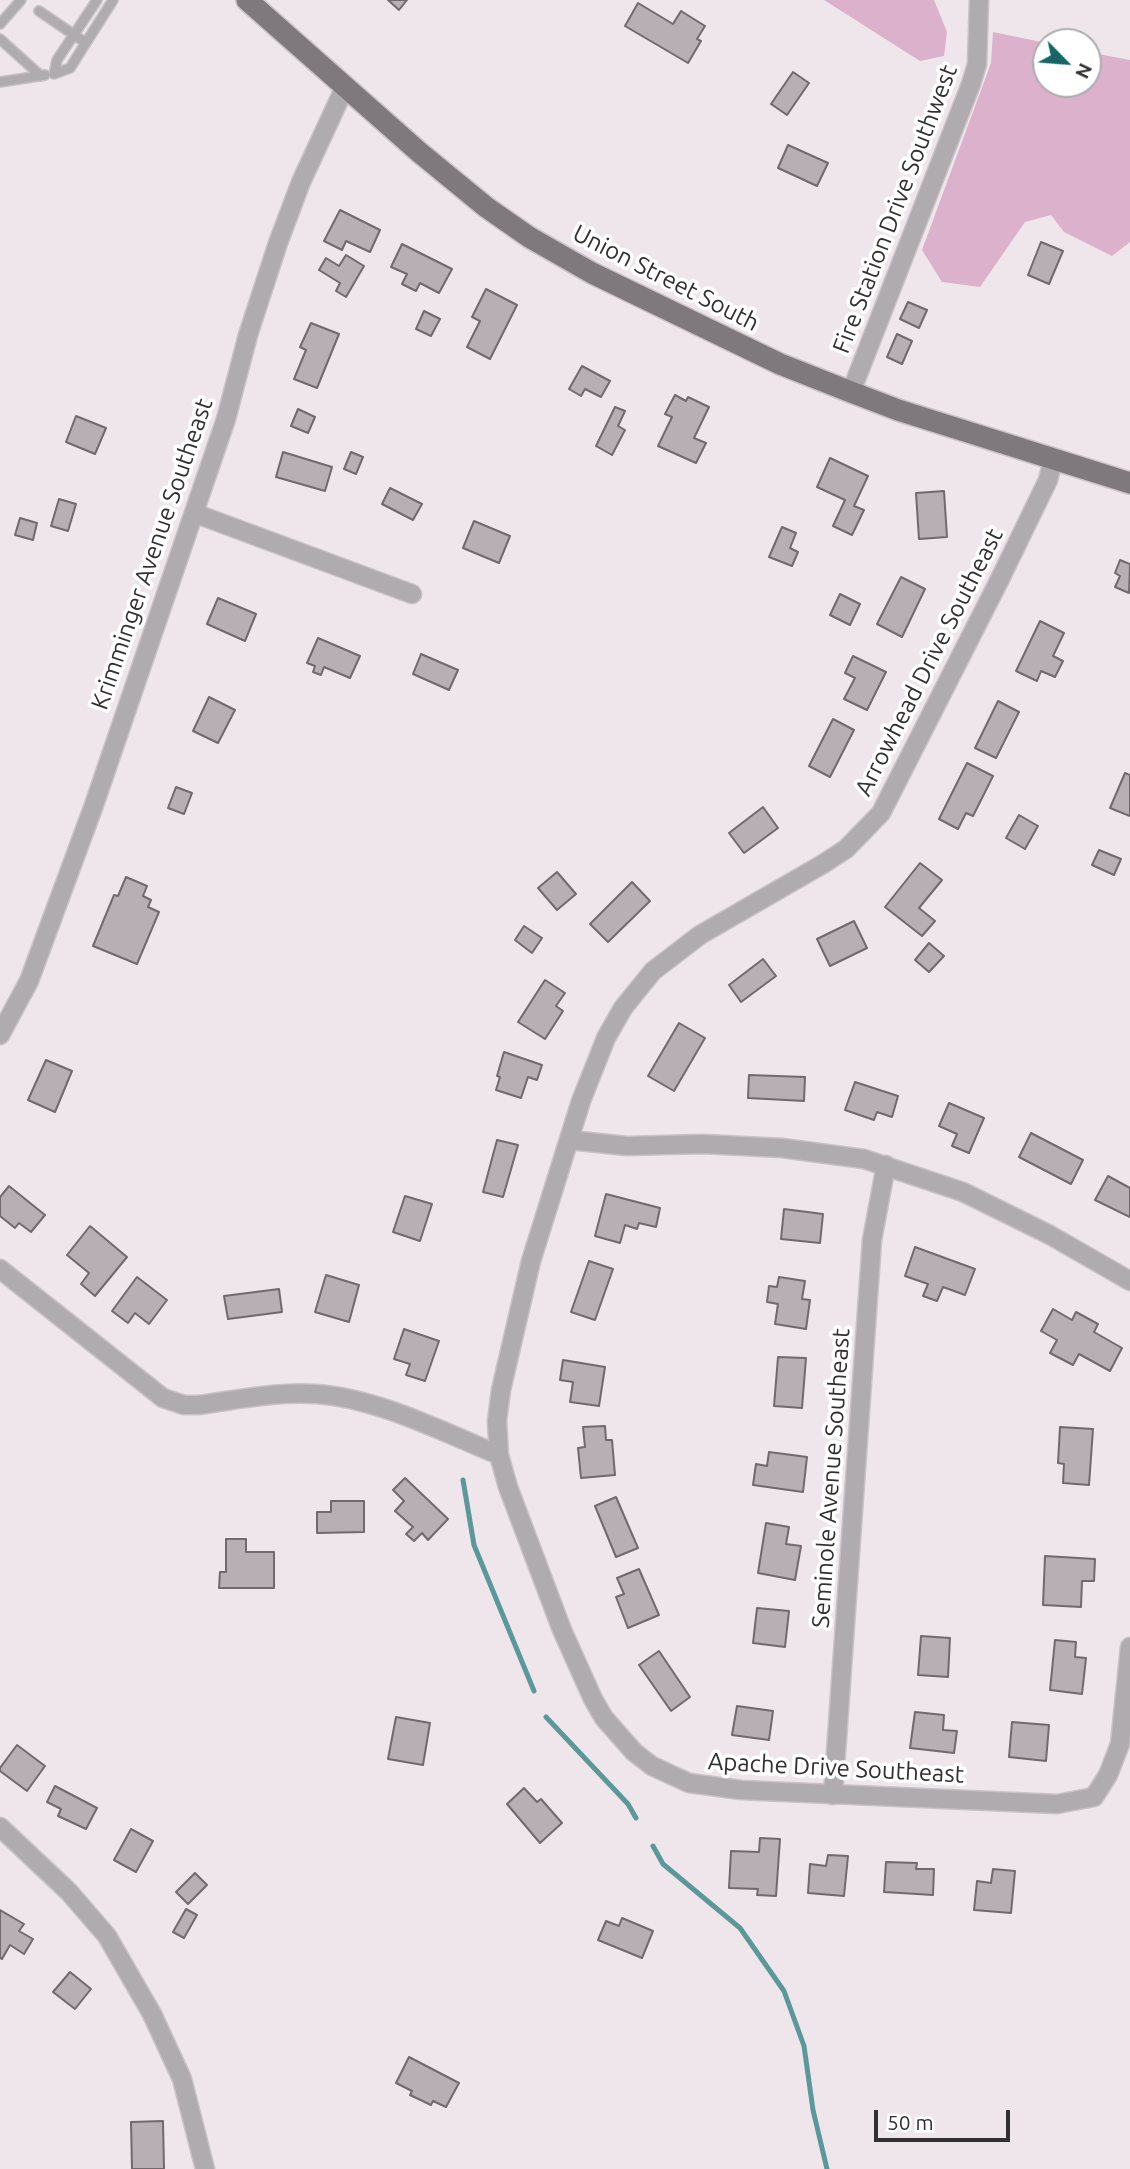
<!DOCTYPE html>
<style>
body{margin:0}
#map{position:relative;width:1130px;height:2169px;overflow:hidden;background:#efe6eb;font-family:Ubuntu,sans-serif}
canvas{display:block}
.north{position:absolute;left:1032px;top:28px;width:70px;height:70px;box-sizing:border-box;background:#fff;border:2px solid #adacad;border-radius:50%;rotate:115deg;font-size:19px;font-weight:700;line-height:28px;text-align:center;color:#333032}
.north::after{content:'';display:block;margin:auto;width:24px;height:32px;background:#166567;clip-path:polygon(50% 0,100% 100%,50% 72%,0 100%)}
.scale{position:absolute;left:874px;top:2110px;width:136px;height:32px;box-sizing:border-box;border:4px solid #333032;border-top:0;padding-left:9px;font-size:21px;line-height:24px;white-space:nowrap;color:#333032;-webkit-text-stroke:5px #fff;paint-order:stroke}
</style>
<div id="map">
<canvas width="1130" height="2169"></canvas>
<div class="north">N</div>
<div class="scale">50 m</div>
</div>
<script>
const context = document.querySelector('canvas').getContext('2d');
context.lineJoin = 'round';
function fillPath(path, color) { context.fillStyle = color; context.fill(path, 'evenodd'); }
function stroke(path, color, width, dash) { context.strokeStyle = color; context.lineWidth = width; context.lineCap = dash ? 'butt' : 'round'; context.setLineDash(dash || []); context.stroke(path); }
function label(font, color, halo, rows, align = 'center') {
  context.font = font + ' Ubuntu,sans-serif'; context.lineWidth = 7; context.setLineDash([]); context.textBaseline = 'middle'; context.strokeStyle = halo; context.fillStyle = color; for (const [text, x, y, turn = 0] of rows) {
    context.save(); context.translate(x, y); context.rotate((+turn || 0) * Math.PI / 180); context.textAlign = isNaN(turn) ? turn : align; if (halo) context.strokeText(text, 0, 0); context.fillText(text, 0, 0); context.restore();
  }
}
const green = new Path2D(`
 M824,0H934L947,32L944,56L920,61Z
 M993,32L1046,43V84H1088V52L1130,60V242L1112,256L1064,232L1051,215L1025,222L980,287L942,282L922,250L991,63Z`);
const stream = new Path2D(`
 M463,1480L474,1545L534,1691
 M546,1717L628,1804L636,1818
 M653,1846L663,1864L740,1928L784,1991L804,2046L813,2110L827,2169`);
const building = new Path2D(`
 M388,0H407L399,10Z
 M638,3L673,24L681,11L705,26L697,39L701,41L688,63L625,26Z
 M793,72L809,83L787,115L771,104Z
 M788,145L828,163L817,186L778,168Z
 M340,210L380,230L370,252L346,241L342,250L324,241Z
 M1041,242L1063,251L1049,284L1028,275Z
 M402,244L452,269L439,293L420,283L416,291L402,284L407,274L391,267Z
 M346,255L364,266L346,297L336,291L340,283L319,270L326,258L339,266Z
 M486,289L517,305L490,359L467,347L480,321L472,317Z
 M908,302L927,310L919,328L900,319Z
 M424,311L440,319L431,336L416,329Z
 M311,323L339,334L317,388L294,379L306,350L300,347Z
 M897,334L912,341L902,364L887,357Z
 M582,366L610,381L601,397L585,389L581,396L569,389Z
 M675,395L686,401L688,397L709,407L694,438L706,443L696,463L658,446L672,417L665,414Z
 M615,407L625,411L618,426L625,430L612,455L596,446Z
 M298,409L315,417L308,433L291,426Z
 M76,416L106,428L95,454L66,442Z
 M283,452L332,467L325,491L276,477Z
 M351,452L363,457L356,474L344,469Z
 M830,458L868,476L854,506L864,510L852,535L833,526L845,500L817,487Z
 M390,488L422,504L413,520L382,504Z
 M944,491L947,537L919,539L916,493Z
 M59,499L76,504L68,531L51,526Z
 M20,518L37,523L33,540L15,535Z
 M474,521L510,536L499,563L463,548Z
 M782,527L796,533L790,548L798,552L792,566L769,557Z
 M1120,560L1130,564L1129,593L1115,587L1120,576L1115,573Z
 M901,577L925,589L902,637L877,624Z
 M840,594L860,604L850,625L830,615Z
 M218,598L256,614L245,641L207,624Z
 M1040,621L1064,633L1053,656L1063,661L1055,677L1041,671L1037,681L1016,671Z
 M318,638L360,656L350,678L324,667L321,675L313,672L315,666L307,663Z
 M421,654L458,670L449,690L413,674Z
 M853,656L886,672L867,710L844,699L855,678L845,673Z
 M209,697L235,710L218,743L193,731Z
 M998,701L1019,712L996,758L975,748Z
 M833,719L854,730L830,777L809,766Z
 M967,763L993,776L973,816L966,813L958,829L939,819Z
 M1125,773L1130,775V816L1110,808Z
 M176,787L192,793L184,814L168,808Z
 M763,807L778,828L744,853L729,833Z
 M1019,815L1038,826L1025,849L1006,838Z
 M1099,850L1121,859L1114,875L1092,865Z
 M920,863L942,880L919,908L935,921L922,936L885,907Z
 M557,872L576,894L557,910L538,888Z
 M126,877L147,886L143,896L151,900L148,907L159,912L137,964L93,946L114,895L118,896Z
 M632,882L650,901L608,942L590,924Z
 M854,921L867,948L830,966L817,939Z
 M524,926L542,938L532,953L515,940Z
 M929,943L944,956L929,972L915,960Z
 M763,959L776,976L741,1002L729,985Z
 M545,980L565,993L556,1006L563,1011L545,1039L518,1022Z
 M679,1023L705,1038L674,1091L648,1076Z
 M504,1052L542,1065L537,1080L528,1077L521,1098L496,1090L500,1077L497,1076Z
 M46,1060L72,1071L55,1112L28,1100Z
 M749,1075L805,1077L804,1101L748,1098Z
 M855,1082L898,1096L892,1117L877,1112L874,1120L845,1110Z
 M949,1103L984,1118L969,1153L952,1146L957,1134L939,1126Z
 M1031,1133L1083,1160L1071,1184L1019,1157Z
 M497,1140L518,1145L503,1197L483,1192Z
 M1108,1176L1130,1188V1217L1095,1200Z
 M9,1186L45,1215L31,1232L19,1223L15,1228L0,1216V1197Z
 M606,1194L660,1208L656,1227L639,1223L637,1229L625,1225L620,1243L595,1236Z
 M405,1196L432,1204L420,1241L393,1232Z
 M784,1209L823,1214L820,1243L781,1239Z
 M90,1226L127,1257L95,1296L81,1284L89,1273L67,1255Z
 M915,1247L975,1269L965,1295L943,1287L937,1301L923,1296L928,1284L905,1276Z
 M589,1261L613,1269L595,1320L571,1312Z
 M326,1275L359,1285L349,1322L315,1312Z
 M137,1277L167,1300L149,1324L135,1313L128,1323L112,1311Z
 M779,1277L805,1281L802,1299L810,1300L806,1329L775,1324L778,1304L767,1302L769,1286L777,1287Z
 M279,1289L282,1312L228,1319L224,1296Z
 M1053,1309L1072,1320L1076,1312L1098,1324L1094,1332L1122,1348L1110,1371L1079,1354L1073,1365L1050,1353L1057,1340L1041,1331Z
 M404,1329L439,1341L425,1381L406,1375L410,1364L394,1359Z
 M778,1357L806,1358L802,1408L774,1406Z
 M563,1360L605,1367L599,1406L570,1402L573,1382L560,1380Z
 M605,1426L606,1440H612L615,1475L581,1478L578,1448L585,1447L583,1427Z
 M1060,1427L1093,1429L1089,1485L1063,1483L1064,1464L1058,1463Z
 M769,1452L807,1457L803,1492L753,1485L756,1464L767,1466Z
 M405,1478L448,1519L428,1540L422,1533L414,1541L406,1534L413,1527L395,1511L404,1501L393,1490Z
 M616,1497L638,1548L616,1557L595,1506Z
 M331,1501H364V1532L317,1533V1512H331Z
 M766,1523L789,1527L786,1544L801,1546L795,1580L758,1573Z
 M226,1539H246V1552H274V1588H219L220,1572H226Z
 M1045,1556L1095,1559L1094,1581H1082L1081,1607L1043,1605Z
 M639,1569L659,1615L628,1628L616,1597L624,1594L617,1578Z
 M757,1608L789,1611L785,1647L753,1643Z
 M921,1636L950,1638L948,1677L918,1675Z
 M1055,1640L1076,1642L1075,1657L1086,1658L1082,1694L1050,1690Z
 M659,1651L690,1697L671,1711L639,1665Z
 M737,1706L773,1711L769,1740L732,1735Z
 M915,1712L944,1715L943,1730L957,1731L954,1753L910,1748Z
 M396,1717L430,1723L423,1765L388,1759Z
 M1012,1722L1049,1725L1046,1761L1009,1757Z
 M17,1745L45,1766L27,1791L0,1771V1768Z
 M55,1786L97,1808L86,1829L58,1816L61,1809L47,1802Z
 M524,1788L537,1802L541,1799L562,1823L540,1843L507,1804Z
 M131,1829L153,1841L136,1872L114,1860Z
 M760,1838L780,1839L776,1896L757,1895L758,1889L729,1888L731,1851L759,1852Z
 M828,1855L848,1856L844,1896L808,1893L810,1864L826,1866Z
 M886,1862L917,1863L916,1869H934L933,1895L884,1892Z
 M993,1869L1015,1871L1011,1913L974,1910L977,1881L991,1883Z
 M195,1873L207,1885L188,1904L176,1892Z
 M186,1909L197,1915L184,1938L173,1932Z
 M0,1910L24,1924L19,1931L33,1939L24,1954L10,1945L2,1959L0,1958Z
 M622,1918L653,1931L642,1958L598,1940L606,1921L619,1926Z
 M70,1972L91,1989L75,2009L53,1992Z
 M409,2057L459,2083L446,2107L433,2101L431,2105L410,2095L412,2091L396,2083Z
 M163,2121L164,2169H132L131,2122Z`);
const lane = new Path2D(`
 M97,0L57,60L54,74L70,68L113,0
 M39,11L86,43
 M0,24L21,0
 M0,39L41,76
 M0,82L45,75`);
const street = new Path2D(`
 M851,392L971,84L977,64L979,0
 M1053,460L1048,480L999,581L881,813L846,849L823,864L700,935L653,971L623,1008L606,1038L581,1101L531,1261L501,1390L497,1421L499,1455L508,1487L562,1630L593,1699L604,1718L634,1752L652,1766L689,1783L741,1790L1057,1804L1094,1797L1108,1775L1120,1744L1130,1647
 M194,513L412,594
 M0,1035L29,981L94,805L226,419L248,335L278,243L301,182L345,87
 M569,1140L627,1146L703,1144L782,1148L864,1159L963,1192L1050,1235L1130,1281
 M0,1269L163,1398L184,1405H198C237,1400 277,1391 316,1394C377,1398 443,1432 499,1455
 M833,1795L872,1240L886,1165
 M0,1827L69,1892L107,1936L152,2014L182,2079L205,2169`);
const primary = new Path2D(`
 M247,0L419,152L486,207L529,237L592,273L780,364L851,392L898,410L1130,483`);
const streetNames = [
 ["Fire Station Drive Southwest",895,209,-69],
 ["Union Street South",666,278,27],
 ["Krimminger Avenue Southeast",152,554,-71],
 ["Arrowhead Drive Southeast",929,662,-63],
 ["Seminole Avenue Southeast",831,1478,-86],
 ["Apache Drive Southeast",836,1768,3]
];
fillPath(green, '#dcb1cb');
stroke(stream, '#5a989a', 5);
fillPath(building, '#b8afb4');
stroke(building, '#71696e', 2);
stroke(lane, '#c9c2c6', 12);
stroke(street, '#c9c2c6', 21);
stroke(primary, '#c9c2c6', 24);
stroke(lane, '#b0abae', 9);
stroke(street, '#b0abae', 18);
stroke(primary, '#7f787c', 21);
label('24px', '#333032', '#fff', streetNames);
</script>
